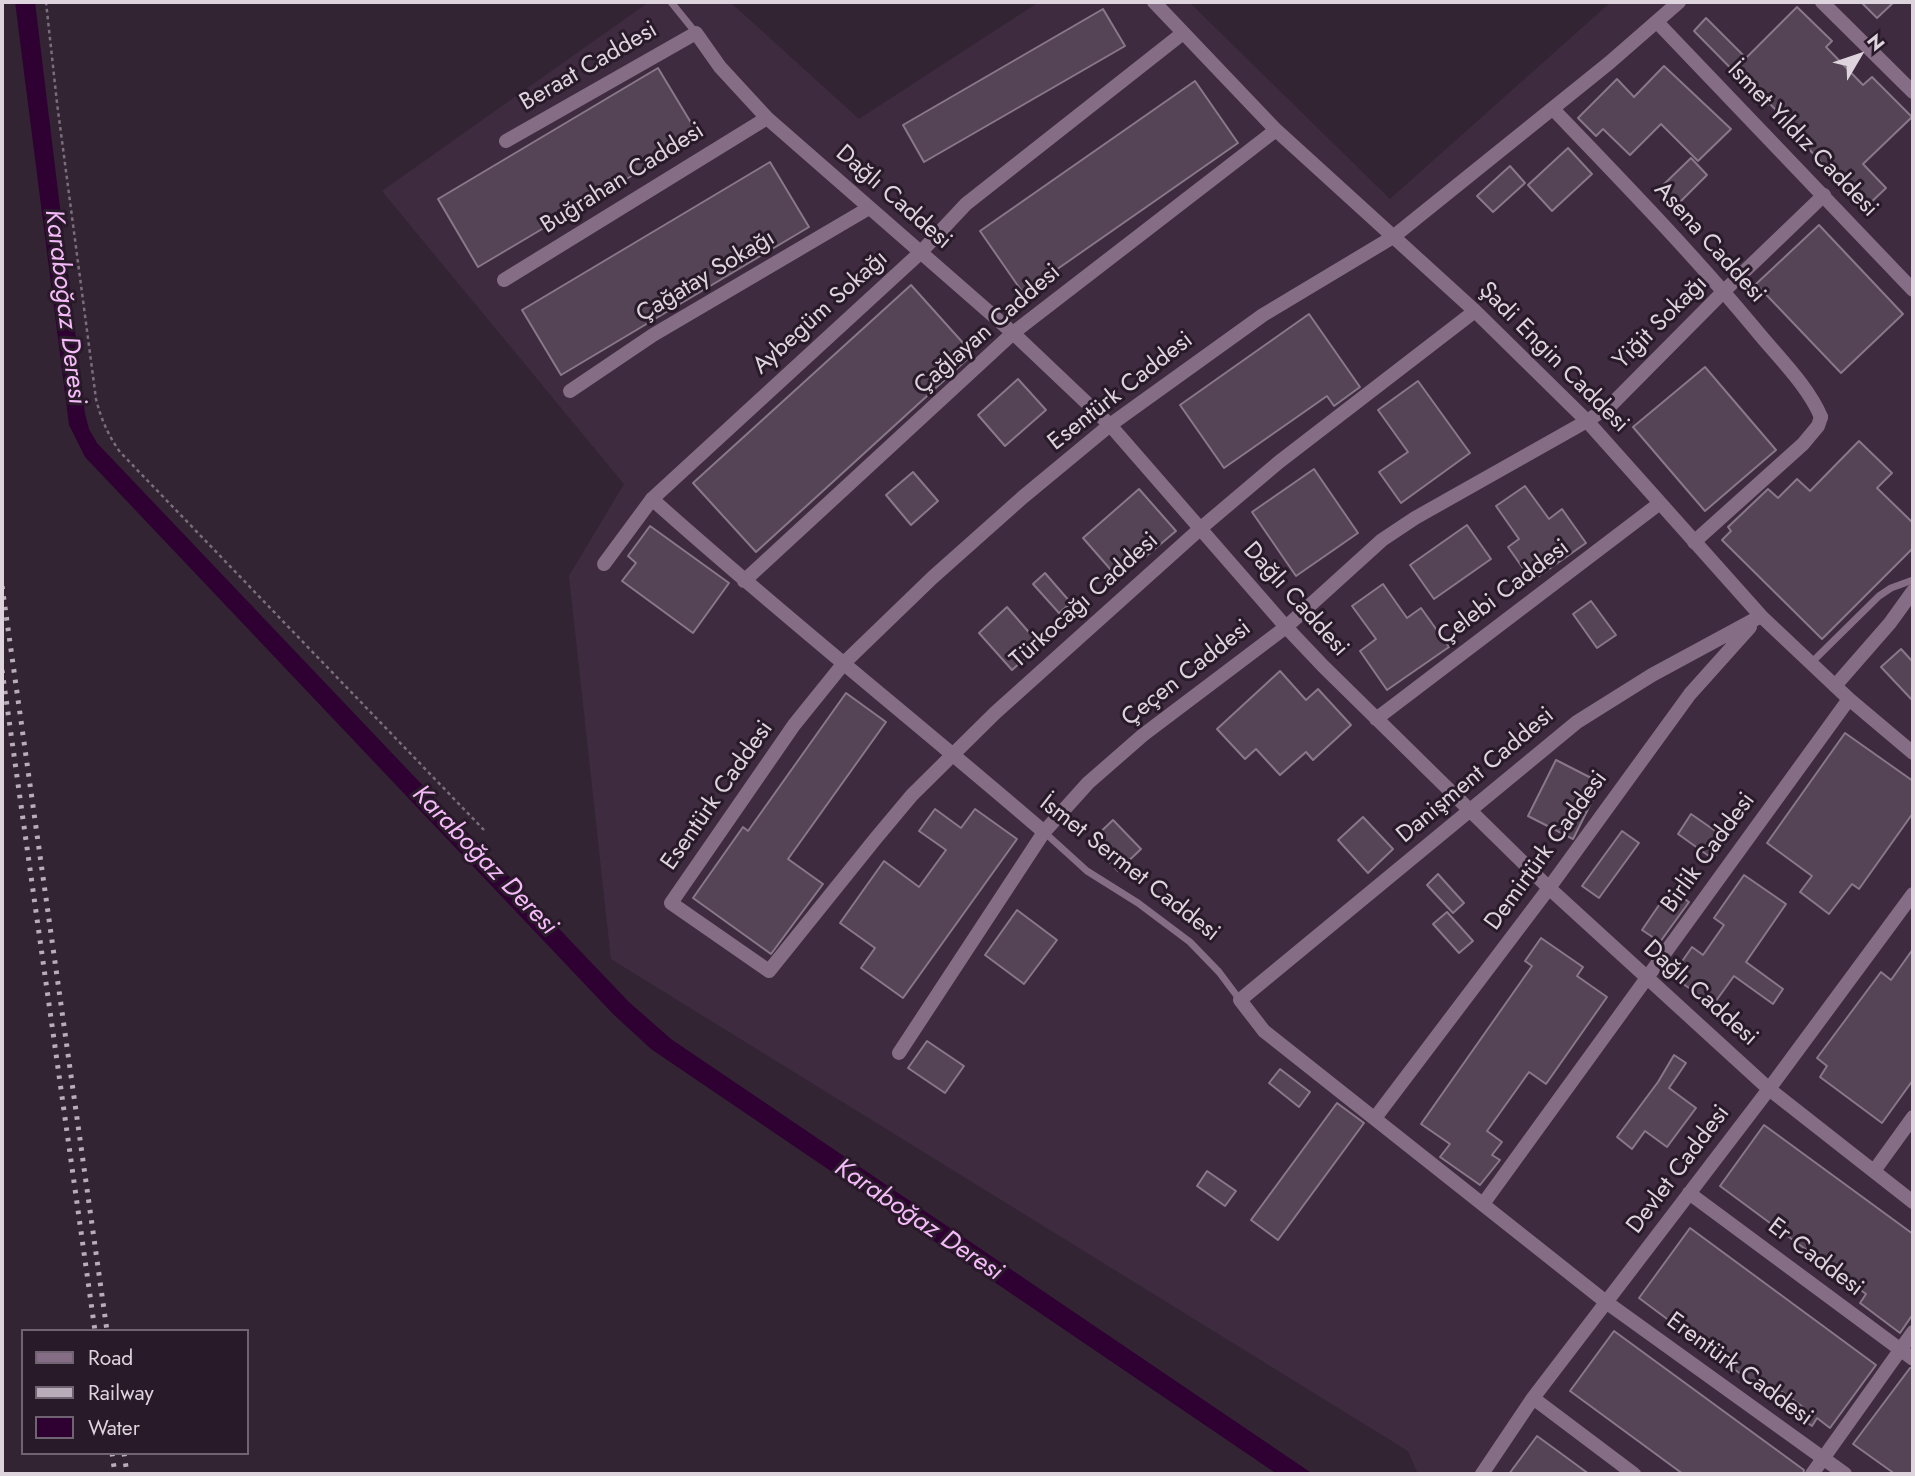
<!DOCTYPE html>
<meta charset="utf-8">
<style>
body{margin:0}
#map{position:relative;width:1915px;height:1476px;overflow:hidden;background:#332434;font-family:Jost,sans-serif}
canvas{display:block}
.frame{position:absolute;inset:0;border:4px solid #ded4de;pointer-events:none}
.legend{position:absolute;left:21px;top:1329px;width:228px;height:126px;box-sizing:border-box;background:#291a2a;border:2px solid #716472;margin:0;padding:9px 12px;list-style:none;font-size:21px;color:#ded4de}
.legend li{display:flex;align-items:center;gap:14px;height:35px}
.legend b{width:35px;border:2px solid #716472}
.north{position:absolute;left:1824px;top:21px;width:70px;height:70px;-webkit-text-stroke:5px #291a2a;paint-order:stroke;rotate:51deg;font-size:19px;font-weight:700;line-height:28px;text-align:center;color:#ded4de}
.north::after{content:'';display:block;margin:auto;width:24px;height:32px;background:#ded4de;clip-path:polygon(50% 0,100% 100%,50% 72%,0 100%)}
</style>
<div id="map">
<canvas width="1915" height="1476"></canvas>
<div class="frame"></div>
<ul class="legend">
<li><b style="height:9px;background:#846d85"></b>Road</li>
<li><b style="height:9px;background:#b8adb9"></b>Railway</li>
<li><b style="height:19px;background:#2f0133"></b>Water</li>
</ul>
<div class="north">N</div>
</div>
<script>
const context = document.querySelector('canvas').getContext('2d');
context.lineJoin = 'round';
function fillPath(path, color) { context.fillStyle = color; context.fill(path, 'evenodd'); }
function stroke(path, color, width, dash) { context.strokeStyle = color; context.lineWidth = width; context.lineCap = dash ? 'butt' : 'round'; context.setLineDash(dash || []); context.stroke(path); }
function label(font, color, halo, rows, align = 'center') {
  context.font = font + ' Jost,sans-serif'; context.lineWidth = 6; context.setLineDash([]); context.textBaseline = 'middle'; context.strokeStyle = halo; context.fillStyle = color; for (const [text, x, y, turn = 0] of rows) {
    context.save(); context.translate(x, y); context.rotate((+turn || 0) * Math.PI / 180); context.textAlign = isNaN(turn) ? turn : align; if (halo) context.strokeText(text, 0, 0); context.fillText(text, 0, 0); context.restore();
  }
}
const built = new Path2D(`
 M649,2H730L859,119L1039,2H1189L1390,199L1611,2H1913V1474H1418L1408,1451L611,959L569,576L624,484L382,191Z`);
const water = new Path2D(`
 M15,2H35L85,413L89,429L97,443L585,956L629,1002L671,1039L1313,1474H1277L651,1049L613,1014L85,457L69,425Z`);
const building = new Path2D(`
 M1861,2H1894L1877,18Z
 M1797,7L1832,41L1826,47L1863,85L1872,77L1912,117L1863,164L1886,188L1865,208L1803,143L1806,140L1769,103L1767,105L1694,31L1706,18L1746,58Z
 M1103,9L1125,46L924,162L903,125Z
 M1664,66L1731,129L1698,161L1661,124L1630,155L1603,129L1596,136L1578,118L1617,79L1634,97Z
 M658,68L699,136L478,267L438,199Z
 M1195,81L1238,143L1023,293L980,231Z
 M1568,148L1592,174L1552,211L1528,185Z
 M1691,158L1707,175L1676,206L1659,189Z
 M770,162L809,227L561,375L522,310Z
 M1510,166L1525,183L1493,212L1477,196Z
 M1819,225L1903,314L1841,373L1756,284Z
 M911,285L973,354L756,552L693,483Z
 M1309,314L1360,387L1334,406L1327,396L1224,468L1180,405Z
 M1705,367L1776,450L1705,511L1633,427Z
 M1018,379L1046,410L1005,446L978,415Z
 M1418,381L1470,453L1401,503L1379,472L1408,452L1378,410Z
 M1859,441L1892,473L1877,488L1913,523V548L1822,639L1722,540L1731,531L1728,527L1768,489L1778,498L1797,479L1810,491Z
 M1314,469L1358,533L1296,576L1252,512Z
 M913,472L938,501L911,525L886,495Z
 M1525,486L1549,519L1562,509L1586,543L1532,581L1508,547L1519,539L1496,506Z
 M1139,489L1176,531L1144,558L1136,548L1111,570L1083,538Z
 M1467,525L1491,559L1434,599L1410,565Z
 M650,526L729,583L693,633L622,581L636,563L628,556Z
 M1045,573L1071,603L1059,613L1033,584Z
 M1383,584L1407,618L1421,608L1449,647L1387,690L1360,651L1376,639L1352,606Z
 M1591,601L1616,635L1597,648L1573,614Z
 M1007,607L1040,645L1012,670L979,633Z
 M1901,649L1913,662V701L1881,667Z
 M1280,671L1306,700L1318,689L1351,725L1313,760L1306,752L1280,775L1256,749L1245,759L1217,729Z
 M846,693L886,722L788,859L823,884L771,954L693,898L743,827L748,831Z
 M1845,733L1913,781V813L1859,889L1852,884L1829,914L1800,892L1812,876L1767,843Z
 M1556,760L1601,783L1573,839L1528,816Z
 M935,809L961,828L975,809L1017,839L903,998L861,968L875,948L840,923L884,861L919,887L946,850L919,831Z
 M1691,814L1727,839L1713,859L1678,834Z
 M1363,817L1393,849L1368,873L1338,840Z
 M1113,820L1141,849L1118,871L1090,842Z
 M1622,831L1639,843L1599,898L1582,886Z
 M1438,874L1464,903L1453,913L1427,885Z
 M1744,875L1786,904L1746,962L1783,989L1773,1004L1734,976L1713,1005L1672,976L1692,947L1703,955L1724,925L1714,918Z
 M1670,889L1689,902L1660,942L1642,930Z
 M1017,910L1057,940L1024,984L985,955Z
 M1447,912L1473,941L1459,953L1433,924Z
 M1541,938L1583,967L1577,976L1607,997L1546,1084L1529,1072L1487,1131L1502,1142L1492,1155L1500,1160L1480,1185L1440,1157L1450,1144L1421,1124L1532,966L1525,961Z
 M1913,949V1080L1882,1123L1820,1077L1827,1066L1817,1058L1881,972L1891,980Z
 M927,1041L964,1066L945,1093L908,1068Z
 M1674,1055L1686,1063L1669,1088L1696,1108L1667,1147L1645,1131L1632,1149L1617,1137L1658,1082Z
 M1280,1069L1310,1092L1299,1107L1269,1083Z
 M1337,1103L1364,1123L1278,1240L1251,1220Z
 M1764,1125L1913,1234V1314L1900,1333L1860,1303L1866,1294L1720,1186Z
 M1207,1171L1236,1191L1225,1206L1197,1186Z
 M1690,1228L1876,1365L1830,1428L1817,1418L1812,1426L1798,1416L1804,1408L1791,1398L1775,1387L1769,1395L1639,1298Z
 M1614,1331L1804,1470L1803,1474H1683L1570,1391Z
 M1910,1368H1913V1474H1895L1853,1444Z
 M1537,1436L1559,1452L1589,1474H1509Z`);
const path = new Path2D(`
 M46,2L57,103L96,399C101,419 108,435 120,452L484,830`);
const service = new Path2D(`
 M671,2L696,33
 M1811,663L1879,596L1891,588L1913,580
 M1044,832L1087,871L1138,903L1190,942L1219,972L1240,1000`);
const minor = new Path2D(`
 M570,391L653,335L869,208
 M1587,421L1611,405L1724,291L1824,195
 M1694,542L1803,444L1818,426L1821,417
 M604,564L652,499L921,252L966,204L1183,33`);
const tertiary = new Path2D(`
 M1154,2L1276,130L1475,311L1587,421L1761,616L1849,699L1913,753
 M1822,2L1913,92
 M1657,22L1913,290
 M1553,109C1624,183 1696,257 1761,336C1782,361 1809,388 1821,417
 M506,141L696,33L720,67L767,118L1013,333L1110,425L1286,627L1323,666L1549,888L1769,1089L1913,1202
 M504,280L767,118
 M1475,311L1279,462L1201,528L995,713L912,795L876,838L769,971L671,903L794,725L844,663L932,578L1023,497L1110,425L1263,315L1393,237L1609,63L1679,2
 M652,499C779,613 914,720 1044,832
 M744,581L1013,333L1276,130
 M1761,616L1652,675L1577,722L1240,1000L1264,1031L1606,1302L1845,1474
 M1835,686L1890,623L1913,591
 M1376,719L1660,503
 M899,1053L1044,832L1088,783L1143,735L1286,627L1382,540L1415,518L1587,421
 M1375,1118L1549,888L1690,694L1750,627
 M1874,1171L1913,1117
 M1689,1193L1913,1359
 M1483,1204L1849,699
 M1533,1398L1634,1474
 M1482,1474L1533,1398L1769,1089L1913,894
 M1812,1474L1913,1332`);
const rail = new Path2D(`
 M2,586L107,1331
 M2,670L95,1331
 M112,1453L115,1474
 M124,1453L127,1474`);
const streetNames = [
 ["Beraat Caddesi",589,67,-30],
 ["İsmet Yıldız Caddesi",1802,140,46],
 ["Buğrahan Caddesi",623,179,-32],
 ["Dağlı Caddesi",893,198,41],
 ["Asena Caddesi",1709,243,48],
 ["Çağatay Sokağı",706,277,-31],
 ["Aybegüm Sokağı",821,313,-42],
 ["Yiğit Sokağı",1661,323,-45],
 ["Çağlayan Caddesi",988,330,-41],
 ["Şadi Engin Caddesi",1553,358,45],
 ["Esentürk Caddesi",1121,392,-38],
 ["Çelebi Caddesi",1504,593,-37],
 ["Dağlı Caddesi",1295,600,48],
 ["Türkocağı Caddesi",1085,601,-42],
 ["Çeçen Caddesi",1187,674,-38],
 ["Danişment Caddesi",1476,776,-40],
 ["Esentürk Caddesi",718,796,-55],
 ["Demirtürk Caddesi",1547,851,-54],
 ["Birlik Caddesi",1709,853,-54],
 ["İsmet Sermet Caddesi",1129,869,38],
 ["Dağlı Caddesi",1700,994,42],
 ["Devlet Caddesi",1679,1170,-53],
 ["Er Caddesi",1815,1258,37],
 ["Erentürk Caddesi",1739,1370,36]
];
const waterNames = [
 ["Karaboğaz Deresi",64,307,83],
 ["Karaboğaz Deresi",484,861,46],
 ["Karaboğaz Deresi",918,1221,34]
];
fillPath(built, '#3f2b40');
fillPath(water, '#2f0133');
fillPath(building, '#544455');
stroke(building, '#89778a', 2);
stroke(path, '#7b6e7c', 2.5, [3.5, 3.5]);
stroke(service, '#846d85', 7);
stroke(minor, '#846d85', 14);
stroke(tertiary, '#846d85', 14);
stroke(rail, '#b8adb9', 5, [3.5, 7]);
label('24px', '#ded4de', '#291a2a', streetNames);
label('italic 26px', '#f5bbf9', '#291a2a', waterNames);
</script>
